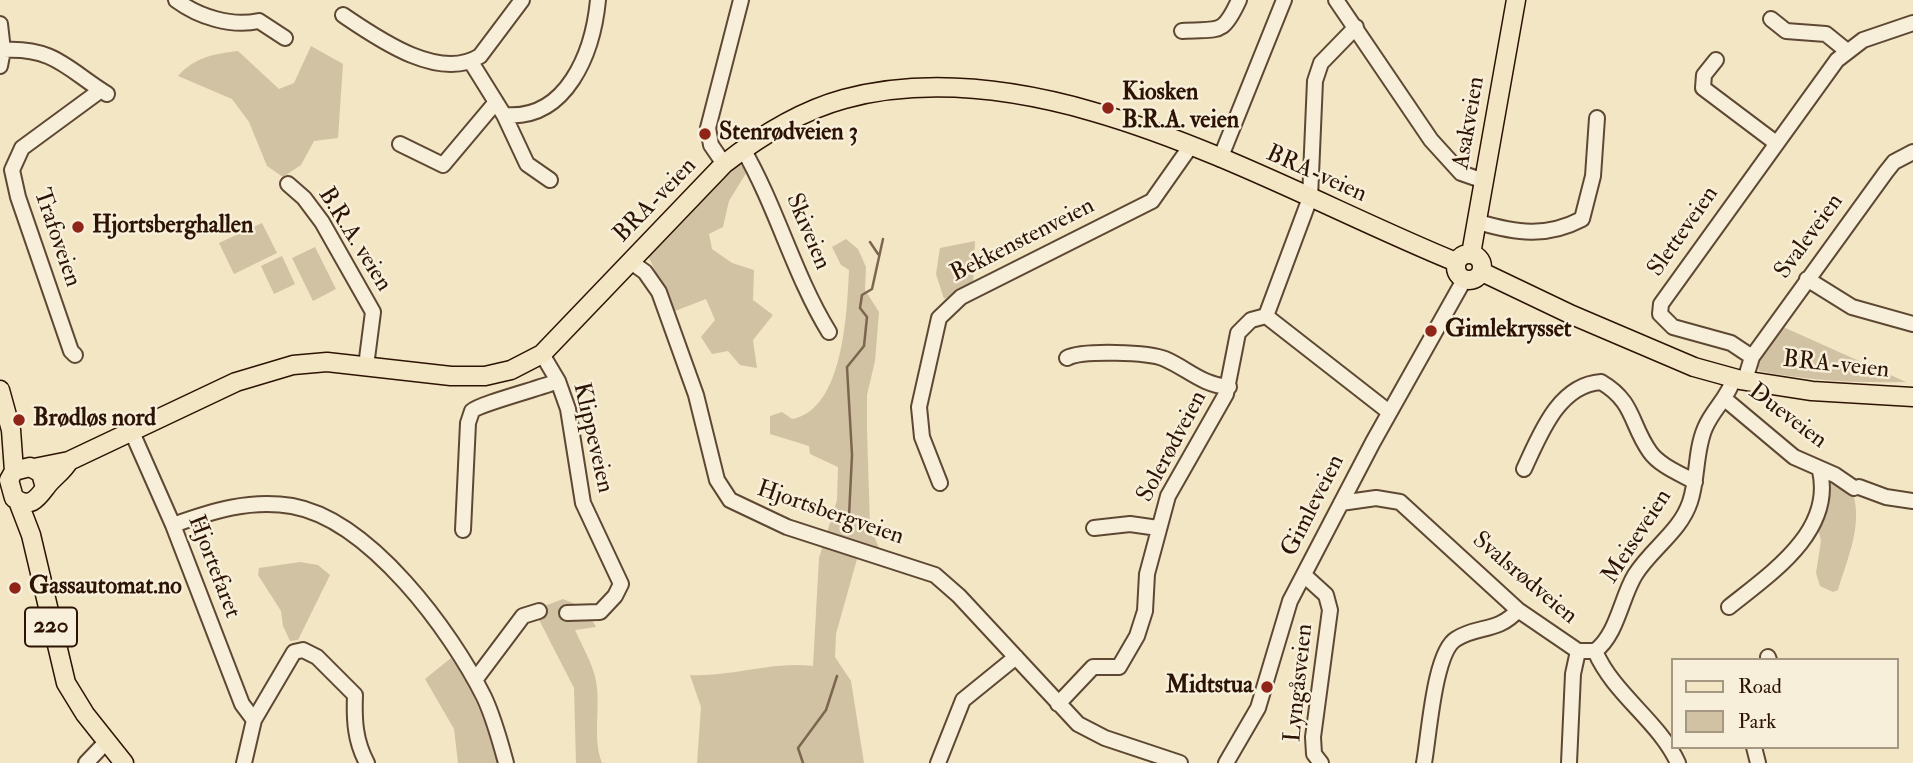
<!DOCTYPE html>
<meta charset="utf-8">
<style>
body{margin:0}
#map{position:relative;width:1913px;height:763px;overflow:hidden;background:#f3e6c4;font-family:"IM FELL Double Pica",serif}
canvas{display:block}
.legend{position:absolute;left:1671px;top:658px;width:228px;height:91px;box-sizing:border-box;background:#f7efd9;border:2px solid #a69783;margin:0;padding:9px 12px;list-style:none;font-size:21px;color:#2d1303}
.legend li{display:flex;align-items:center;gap:14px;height:35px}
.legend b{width:35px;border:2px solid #a69783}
</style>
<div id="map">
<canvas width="1913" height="763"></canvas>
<ul class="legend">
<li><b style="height:9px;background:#f3e6c4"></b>Road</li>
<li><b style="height:19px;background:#d1c2a3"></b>Park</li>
</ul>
</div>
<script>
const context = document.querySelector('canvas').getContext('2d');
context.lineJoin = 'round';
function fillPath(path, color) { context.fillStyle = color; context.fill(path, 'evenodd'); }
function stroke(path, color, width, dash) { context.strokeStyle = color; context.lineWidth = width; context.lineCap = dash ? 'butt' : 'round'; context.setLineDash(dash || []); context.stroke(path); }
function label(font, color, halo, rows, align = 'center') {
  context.font = font + ' "IM FELL Double Pica",serif'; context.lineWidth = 5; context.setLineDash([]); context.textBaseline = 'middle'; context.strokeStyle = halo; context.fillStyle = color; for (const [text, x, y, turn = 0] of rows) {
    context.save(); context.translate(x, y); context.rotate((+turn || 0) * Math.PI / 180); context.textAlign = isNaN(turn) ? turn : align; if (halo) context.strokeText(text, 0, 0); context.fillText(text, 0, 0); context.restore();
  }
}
const green = new Path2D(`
 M311,46L343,64L338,138L314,141L301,165L283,177L267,166L249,122L232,99L178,76C195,57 214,54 238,51L279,89L294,83Z
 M736,162L748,170L729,201L723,227L709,234L712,249L732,263L754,270L753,300L773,315L753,340L757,368L740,365L728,351L712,354L701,337L715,320L706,299L675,311L647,254Z
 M262,223L277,253L234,274L219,243Z
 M846,239L858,249L866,267L865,290L879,312L875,361L867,395V430L870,526L879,548L857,559L836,634L835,657L851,681L864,763H697L701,707L690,675C733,677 772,661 813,666L819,558L837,500L838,467L810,454L809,446L770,434V416L782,412L792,419C844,410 847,310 849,270L841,265L832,247Z
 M975,241L973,287L944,299L936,274L940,248Z
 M315,247L336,289L313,301L292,258Z
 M282,256L295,284L274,294L261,266Z
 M1781,326L1906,382C1856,383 1808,381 1759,371L1757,365Z
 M1826,478L1851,489C1865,521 1847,559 1838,590L1833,592L1820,586L1816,573L1821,541L1816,520Z
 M300,562L318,565L330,575L298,640L290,641L283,626L281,611L258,575L259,568Z
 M563,599L585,608L596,627L575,630C582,646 593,664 596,681C601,709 592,737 602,763H576L574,688L534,610Z
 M451,658C474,691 487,723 497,763H458L454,729L425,679Z`);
const stream = new Path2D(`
 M870,242L878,254
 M849,516L852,455L847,367L864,346L867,317L860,308L862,295L872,289L883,239
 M803,763L798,748L826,710L837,676`);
const minor = new Path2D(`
 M176,0C199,17 231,27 259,21L285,38
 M1336,0L1431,140L1461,173L1484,181
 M343,15C377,38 439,82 480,56L522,0
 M1771,19L1786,31L1826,34L1847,51
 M0,24L3,50L0,66
 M1182,31C1219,28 1222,37 1239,0
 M3,50C54,47 67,69 107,94
 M1716,60L1704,75L1703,88L1776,143
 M471,62L504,115C567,121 593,52 598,0
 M504,115L527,164L550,180
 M400,144L443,165L496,102
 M743,149C777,208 794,275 829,332
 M1220,159L1284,0
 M724,164L711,145L708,128L741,0
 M288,184L304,198L322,222L373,312L366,366
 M1478,222C1516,233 1546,238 1582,219L1593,176L1597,118
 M631,262L645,272L659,292L696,395L717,480L730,500L787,527L935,575L959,596L1078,724L1105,738L1180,763
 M1807,279L1852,307L1913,324
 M1266,316L1389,412
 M542,354L558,381L568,409L583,503L621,584L615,596L600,612L567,613
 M75,355L71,351L18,197L12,170L22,148L101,90
 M1752,357L1886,172L1894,162L1913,152
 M1067,358C1082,350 1149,352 1165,359C1188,369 1202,385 1229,387
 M1745,380L1752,357L1731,343L1673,327L1660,314L1661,304L1837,60L1863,40L1913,23
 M1726,400L1794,457L1835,475L1854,488
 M131,430L173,525L242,704L254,720L294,652L303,650L317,657L355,695C354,720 355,741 367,763
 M1524,469C1540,435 1558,385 1601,382C1635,402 1630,424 1650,452C1660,466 1681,474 1695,482
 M940,483L922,437L919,407L939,318L961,297L1152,201L1190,147
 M1859,487L1886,497L1913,501
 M1341,503L1376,498L1400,502L1518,610L1578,651H1595C1614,695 1658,720 1678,763
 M173,525C212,511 250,499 292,506C370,520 451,631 484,697C494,718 500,741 506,763
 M1094,528L1130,524L1158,528
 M463,530L468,423L472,411C479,404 541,388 558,381
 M1304,575L1326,595L1330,610L1313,737L1314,754L1321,763
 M1729,607C1770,574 1834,532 1820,471
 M1595,651C1617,635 1621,598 1635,575C1651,549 1680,532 1690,502C1698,479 1695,451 1705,428C1713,409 1728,398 1734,378
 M1768,657L1769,660
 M475,680L523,616L539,611
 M1058,704L1093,667H1119L1137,636L1145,611L1147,574L1168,496L1226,394L1238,333L1251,320L1266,316L1310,198L1315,81L1321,63L1356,27
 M1754,747L1758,763
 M86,763L107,741
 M244,763L254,720
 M938,763L963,700L1016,657
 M1226,763L1258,708L1290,601L1373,442L1464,280
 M1424,763C1429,737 1434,652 1456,639C1477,625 1498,633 1518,610
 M1569,763L1573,674L1578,651`);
const major = new Path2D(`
 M1456 267a13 13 0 1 1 26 0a13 13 0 1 1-26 0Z
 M1471,254L1516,0
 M1482,272L1572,315L1694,367L1741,380L1812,391L1913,397
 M0,390L11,430L14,471
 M34,468L69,461L236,382L293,365L327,362L451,376H485L511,370L542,354L724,164C760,136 800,111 844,99C1045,45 1276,189 1456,262
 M45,488L41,473L30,467L14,471L9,480L14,498C30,509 37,499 46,487C53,477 63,472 69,461
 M18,501L31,535L66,683L85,714L124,763`);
const markers = [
 [1108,108,7,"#8f2418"],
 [705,134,7,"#8f2418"],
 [78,227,7,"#8f2418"],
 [1431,331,7,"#8f2418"],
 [19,420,7,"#8f2418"],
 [15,588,7,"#8f2418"],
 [1267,687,7,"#8f2418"]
];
const shields = [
 [51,627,52]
];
const shieldNames = [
 ["220",51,627]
];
const poiNames = [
 ["Kiosken",1122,94],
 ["B.R.A. veien",1122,122],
 ["Stenrødveien 3",719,134],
 ["Hjortsberghallen",92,227],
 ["Gimlekrysset",1445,331],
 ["Brødløs nord",33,420],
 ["Gassautomat.no",29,588],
 ["Midtstua",1253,687,"right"]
];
const streetNames = [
 ["Asakveien",1470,123,-80],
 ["BRA-veien",1316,175,24],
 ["BRA-veien",656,201,-46],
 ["Skiveien",807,232,67],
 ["Sletteveien",1684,232,-55],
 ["Svaleveien",1810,237,-54],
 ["Trafoveien",56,238,71],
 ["B.R.A. veien",354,240,58],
 ["Bekkenstenveien",1023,241,-27],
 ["BRA-veien",1836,366,6],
 ["Dueveien",1787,417,37],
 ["Klippeveien",592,438,77],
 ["Solerødveien",1173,447,-62],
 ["Gimleveien",1314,506,-63],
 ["Hjortsbergveien",830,514,19],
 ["Meiseveien",1638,537,-57],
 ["Hjortefaret",213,567,69],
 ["Svalsrødveien",1524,579,40],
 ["Lyngåsveien",1300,683,-84]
];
fillPath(green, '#d1c2a3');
stroke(stream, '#7c664f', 2.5);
stroke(minor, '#5e4833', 18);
stroke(major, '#2d1303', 21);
stroke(minor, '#f7efd9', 14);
stroke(major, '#f3e6c4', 18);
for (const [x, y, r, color] of markers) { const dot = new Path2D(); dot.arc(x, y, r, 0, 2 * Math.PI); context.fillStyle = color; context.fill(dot); stroke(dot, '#f7efd9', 2.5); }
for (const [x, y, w] of shields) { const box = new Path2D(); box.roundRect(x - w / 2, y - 19.5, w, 39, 5); context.fillStyle = '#f7efd9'; context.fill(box); stroke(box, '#2d1303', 2); }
label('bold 23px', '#2d1303', null, shieldNames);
label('bold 24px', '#2d1303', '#f7efd9', poiNames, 'left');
label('24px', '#2d1303', '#f7efd9', streetNames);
</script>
